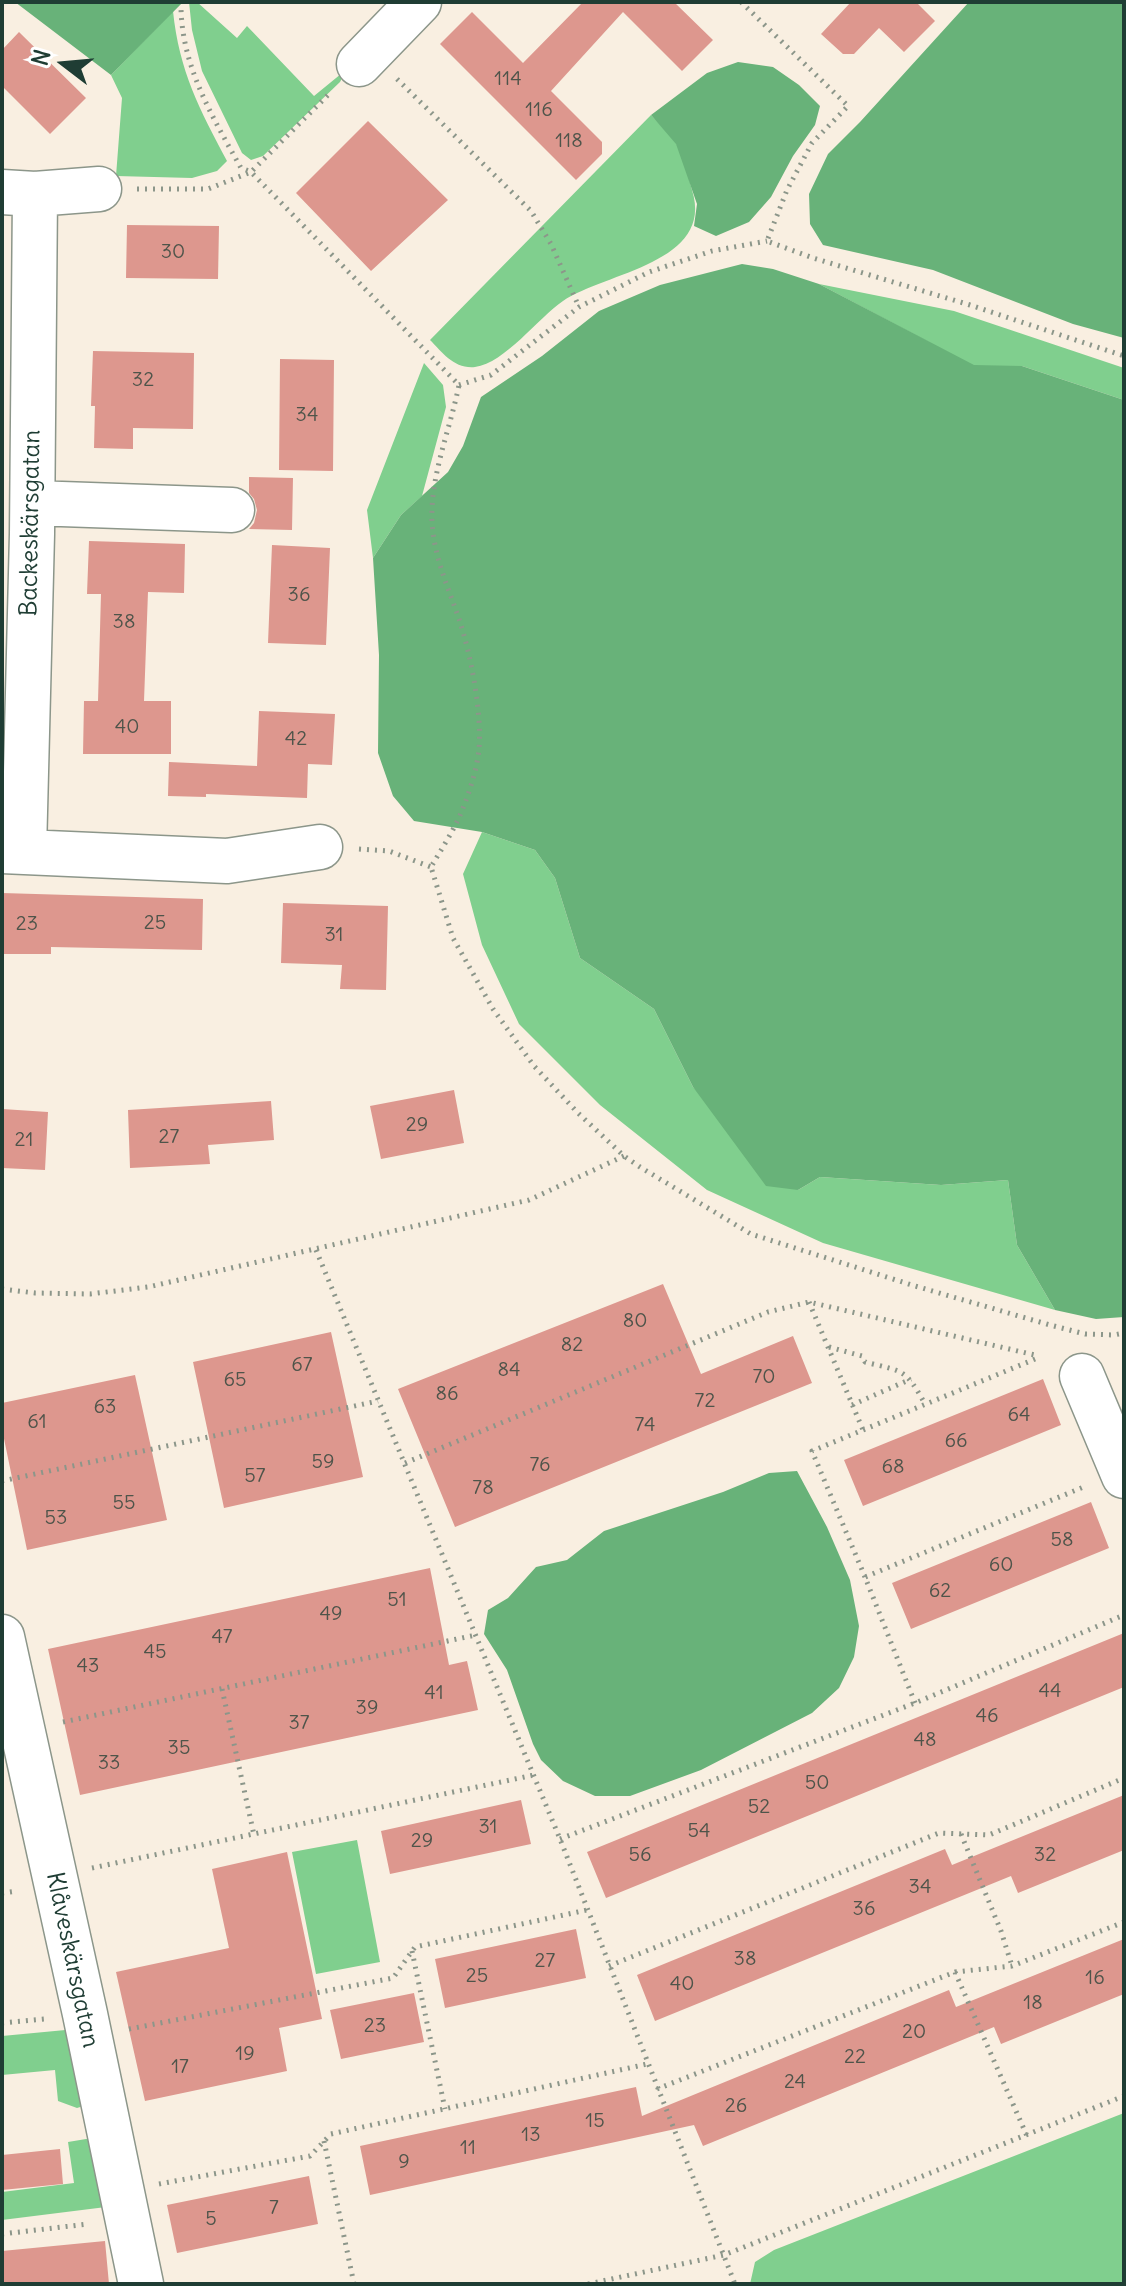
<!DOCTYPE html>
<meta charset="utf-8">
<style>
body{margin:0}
#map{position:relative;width:1126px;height:2286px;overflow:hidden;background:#f9efe1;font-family:Delius,sans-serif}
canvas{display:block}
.frame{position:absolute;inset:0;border:4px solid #1f3d34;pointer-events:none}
.north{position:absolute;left:24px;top:24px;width:80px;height:80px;-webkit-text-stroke:6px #fff;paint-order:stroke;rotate:286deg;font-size:22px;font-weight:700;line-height:32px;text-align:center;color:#1f3d34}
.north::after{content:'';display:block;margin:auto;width:28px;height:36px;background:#1f3d34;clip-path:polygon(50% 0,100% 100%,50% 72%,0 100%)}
</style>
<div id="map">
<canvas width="1126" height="2286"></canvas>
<div class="frame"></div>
<div class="north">N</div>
</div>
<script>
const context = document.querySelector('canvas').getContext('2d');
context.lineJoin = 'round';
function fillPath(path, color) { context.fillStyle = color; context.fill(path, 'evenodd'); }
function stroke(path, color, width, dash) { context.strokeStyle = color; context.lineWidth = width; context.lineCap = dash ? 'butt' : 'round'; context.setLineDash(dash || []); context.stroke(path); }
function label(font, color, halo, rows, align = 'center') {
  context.font = font + ' Delius,sans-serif'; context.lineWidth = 6; context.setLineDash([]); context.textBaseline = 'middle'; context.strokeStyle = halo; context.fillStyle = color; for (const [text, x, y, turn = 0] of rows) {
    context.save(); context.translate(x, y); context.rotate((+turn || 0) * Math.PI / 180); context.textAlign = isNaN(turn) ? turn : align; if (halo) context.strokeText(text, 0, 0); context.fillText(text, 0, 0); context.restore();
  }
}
const green = new Path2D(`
 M189,2H197L237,38L247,26L314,96L347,69L340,82L263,156L251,160L242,153L202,71L192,30Z
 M173,11C179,71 200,110 227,161L217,171L192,178L116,176L122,98L111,75Z
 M651,115C659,124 670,133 676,143C684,156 688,175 692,190C715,263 606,272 563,301C538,318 505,363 475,367C454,369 443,353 430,340Z
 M819,284L954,311L1124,368V400L1022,366H974Z
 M424,363L443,385L446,407L422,496L401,515L373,558L367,510Z
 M482,832L535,850L555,878L580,958L654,1009L693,1087L798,1190L820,1177L941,1185L1008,1180L1017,1245L1055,1310L823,1243L707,1190L600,1105L519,1024L482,945L463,874Z
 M357,1840L380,1962L316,1974L292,1852Z
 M76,2029L90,2104L77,2108L58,2101L55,2070L2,2075V2036Z
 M1124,2113V2284H750L755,2262L774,2250Z
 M86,2139L100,2140L114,2206L2,2220V2192L74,2183L68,2142Z`);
const forest = new Path2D(`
 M15,2H183L111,75Z
 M969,2H1124V338L1073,324L933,270L823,245L810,224L809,194L828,154L860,122Z
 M738,62L773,67L799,85L820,106L815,125L793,156L771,197L749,222L716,236L694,226L697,204L676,144L651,115L707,73Z
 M742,264L773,269L819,284L974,365L1022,366L1124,400V1317L1096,1319L1055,1310L1017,1245L1008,1180L941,1185L820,1177L798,1190L766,1186L693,1087L654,1009L580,958L555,878L535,850L482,832L414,821L393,796L378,753L379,655L373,558L401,515L448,472L463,446L481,397L542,356L599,311L660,285Z
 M797,1471L827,1527L850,1580L859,1626L854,1657L839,1688L812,1713L701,1770L630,1796H595L563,1781L541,1760L533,1744L507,1670L484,1634L488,1610L508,1598L536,1567L567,1560L604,1531L723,1492L769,1473Z`);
const building = new Path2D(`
 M583,2H674L713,40L682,71L623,12L551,91L602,142V154L576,180L440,44L472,12L523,63Z
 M851,2H916L935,21L904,52L879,28L854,54H843L821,34Z
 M19,32L86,98L50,134L2,86V50Z
 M368,121L448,200L371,271L296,193Z
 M127,225L219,226L218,279L126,278Z
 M93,351L194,353L193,429L133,428V449L94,448L95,406H91Z
 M280,359L334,360L333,471L279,470Z
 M249,477L293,478L292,530L249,529L254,523L257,510L254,499L249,493Z
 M89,541L185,544L184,593L148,592L144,701H171V754H83L84,701H98L101,594H87Z
 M272,545L330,548L326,645L268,643Z
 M259,711L335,714L332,765L308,764L307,798L206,794V797L168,796L169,762L257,766Z
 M2,893L203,899L202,950L51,947V954H2Z
 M283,903L388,906L386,990L340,989L342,965L281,963Z
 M454,1090L464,1143L381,1159L370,1106Z
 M271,1101L274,1140L208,1145L210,1164L130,1168L128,1110Z
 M2,1109L48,1112L45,1170L2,1168Z
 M663,1284L701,1374L793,1336L812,1383L455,1527L398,1389Z
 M331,1332L363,1477L224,1508L193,1362Z
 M135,1375L167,1520L27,1550L2,1429V1403Z
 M1043,1379L1061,1425L863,1506L844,1460Z
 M1091,1502L1109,1548L911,1629L892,1583Z
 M430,1568L449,1665L467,1661L478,1710L80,1795L48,1649Z
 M1124,1633V1687L606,1898L587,1852Z
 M1124,1795V1850L1018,1893L1011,1876L655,2021L637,1975L945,1849L952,1865Z
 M521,1800L531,1844L390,1874L381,1831Z
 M287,1852L322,2019L279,2028L287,2071L145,2101L116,1972L229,1948L212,1869Z
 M576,1929L586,1978L445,2008L435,1959Z
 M1124,1939V1994L1001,2044L994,2027L703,2146L694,2125L370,2195L360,2146L636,2087L642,2116L949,1990L956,2007Z
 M414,1993L424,2042L341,2059L330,2010Z
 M60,2149L63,2184L2,2190V2155Z
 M309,2176L318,2224L177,2253L167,2205Z
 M105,2241L109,2284H2V2251Z`);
const path = new Path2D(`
 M181,2C180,64 212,116 241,168L251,172L331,92
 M741,2L848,106L812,143L787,190L767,241L813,258L970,305L1124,356
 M397,79L531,211L551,244L579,307
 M137,189H208L251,172L459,385C450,430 430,476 432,522C434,558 449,589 460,622C471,656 482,713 479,749C477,769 470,790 463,808C455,829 442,848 431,867L453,938L493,1009L534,1066L578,1113L624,1156L640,1167L751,1234L915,1286L1050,1325L1085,1334L1114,1335L1124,1333
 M459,385L491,375L579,307L649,272L712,251L767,241
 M359,849L389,851L431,867
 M316,1250L560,1839L735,2284
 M2,1289L35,1293L90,1294L148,1287L529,1200L624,1156
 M809,1302L863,1430
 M829,1347L862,1356L865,1362C904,1372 905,1368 925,1404
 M852,1405L911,1379
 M405,1463L768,1312L809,1302L1039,1356
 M2,1481L378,1401
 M865,1577L812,1451L1040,1357
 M222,1689L254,1835
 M915,1703L865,1577L1086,1486
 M63,1722L476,1635
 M961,1834L1001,1931L1012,1966
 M560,1839L915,1703L1124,1615
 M92,1868L534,1775
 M2,1893L17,1891
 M412,1951L445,2109
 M609,1966L939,1833L989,1835L1124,1778
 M955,1972L1027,2136
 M2,2023L45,2019
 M129,2029L393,1978L415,1947L587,1910
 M657,2089L955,1972L1012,1966L1124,1922
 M324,2141L354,2284
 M159,2184L310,2156L331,2134L647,2064
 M2,2234L88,2224
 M588,2284L724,2255L1124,2096`);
const minor = new Path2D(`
 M359,64L419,2
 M2,192L35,194L99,189
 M33,503L232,510
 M2,851L227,861L320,847
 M24,851L32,534L35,194
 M1082,1376L1124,1476
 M2,1637L85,2014L141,2284`);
const numberNames = [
 ["114",508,79],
 ["116",539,110],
 ["118",569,141],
 ["30",173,252],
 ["32",143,380],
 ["34",307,415],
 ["36",299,595],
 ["38",124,622],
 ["40",127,727],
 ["42",296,739],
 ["25",155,923],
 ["23",27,924],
 ["31",334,935],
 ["29",417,1125],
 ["27",169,1137],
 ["21",24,1140],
 ["80",635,1321],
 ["82",572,1345],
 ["67",302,1365],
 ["84",509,1370],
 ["70",764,1377],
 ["65",235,1380],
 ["86",447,1394],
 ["72",705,1401],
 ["63",105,1407],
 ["64",1019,1415],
 ["61",37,1422],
 ["74",645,1425],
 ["66",956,1441],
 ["59",323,1462],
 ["76",540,1465],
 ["68",893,1467],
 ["57",255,1476],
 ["78",483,1488],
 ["55",124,1503],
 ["53",56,1518],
 ["58",1062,1540],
 ["60",1001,1565],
 ["62",940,1591],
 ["51",397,1600],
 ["49",331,1614],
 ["47",222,1637],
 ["45",155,1652],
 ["43",88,1666],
 ["44",1050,1691],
 ["41",434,1693],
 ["39",367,1708],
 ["46",987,1716],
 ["37",299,1723],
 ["48",925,1740],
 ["35",179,1748],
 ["33",109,1763],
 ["50",817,1783],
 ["52",759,1807],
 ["31",488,1827],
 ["54",699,1831],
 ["29",422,1841],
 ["56",640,1855],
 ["32",1045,1855],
 ["34",920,1887],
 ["36",864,1909],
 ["38",745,1959],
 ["27",545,1961],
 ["25",477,1976],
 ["16",1095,1978],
 ["40",682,1984],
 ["18",1033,2003],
 ["23",375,2026],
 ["20",914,2032],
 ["19",245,2054],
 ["22",855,2057],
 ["17",180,2067],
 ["24",795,2082],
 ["26",736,2106],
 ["15",595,2121],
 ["13",531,2135],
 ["11",468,2148],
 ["9",404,2162],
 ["7",274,2208],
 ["5",211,2219]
];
const streetNames = [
 ["Backeskärsgatan",31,523,-89],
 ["Klåveskärsgatan",72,1960,78]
];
fillPath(green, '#80cf8e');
fillPath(forest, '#68b279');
fillPath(building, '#dd978e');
stroke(minor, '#8c968a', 47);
stroke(path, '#8c968a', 5, [2, 6]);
stroke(minor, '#fff', 44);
label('20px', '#4e544a', null, numberNames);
label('24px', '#1f3d34', '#fff', streetNames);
</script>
